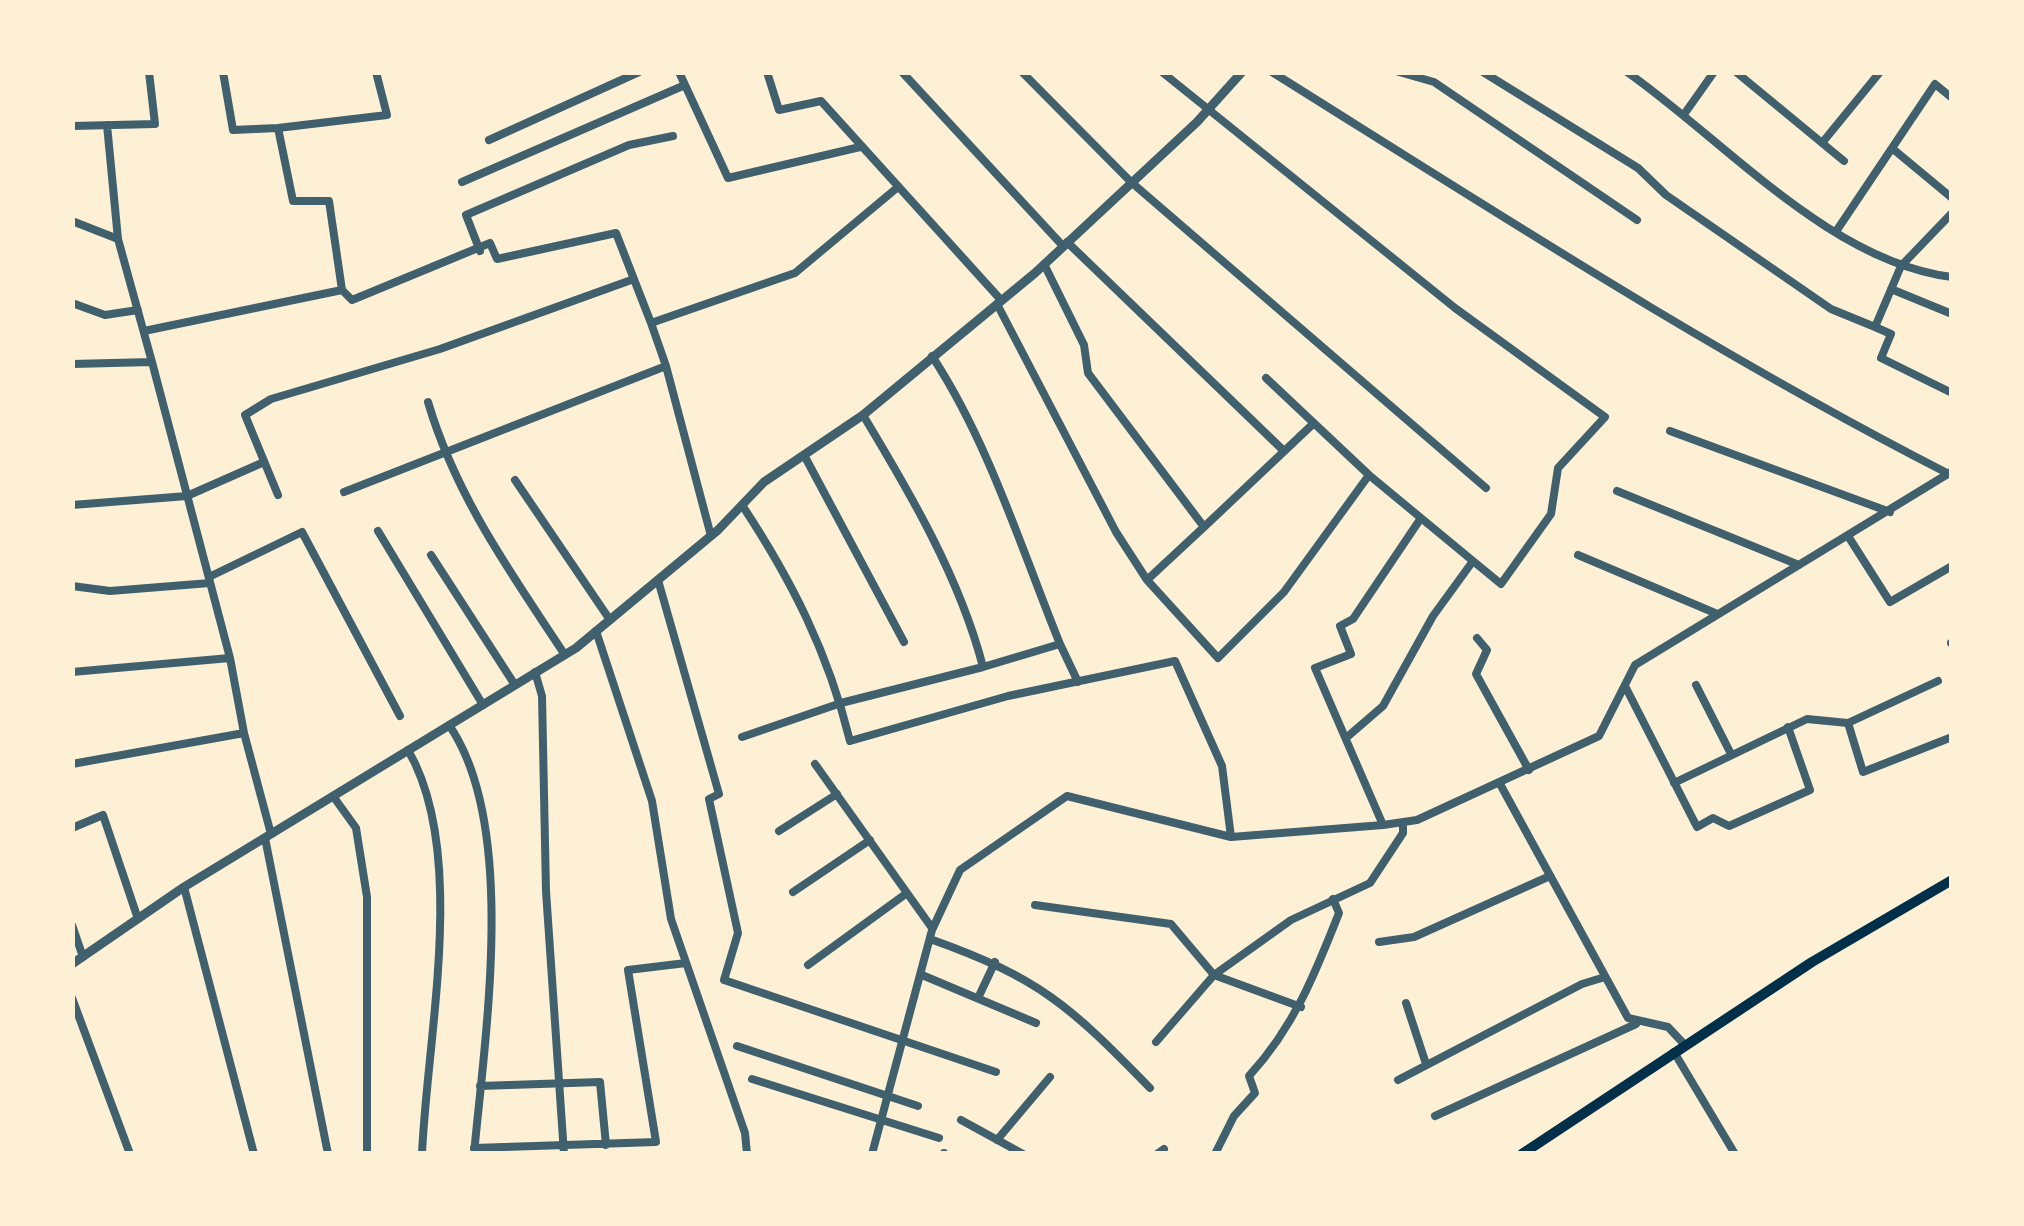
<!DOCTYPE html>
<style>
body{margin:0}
#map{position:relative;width:2024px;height:1226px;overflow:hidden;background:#fdf0d5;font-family:"Varela Round",sans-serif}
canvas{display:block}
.frame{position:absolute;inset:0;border:75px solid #fdf0d5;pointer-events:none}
</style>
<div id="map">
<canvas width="2024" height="1226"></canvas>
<div class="frame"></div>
</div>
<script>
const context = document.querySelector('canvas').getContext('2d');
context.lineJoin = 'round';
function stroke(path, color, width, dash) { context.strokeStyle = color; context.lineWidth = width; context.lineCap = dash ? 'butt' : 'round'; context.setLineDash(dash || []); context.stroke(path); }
const minor = new Path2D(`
 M679,72L728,178L860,147
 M767,72L779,110L821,101L1001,300
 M902,72L1063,246
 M1022,72L1131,182L1486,488
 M1162,72L1455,308L1605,417L1558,468L1551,514L1501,584L1473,561
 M1272,72C1494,211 1716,355 1949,474
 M1399,72L1434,82L1637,220
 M1483,72L1638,168L1666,195L1831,309L1875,327L1901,266L1952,213
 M1627,72C1724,140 1830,262 1952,277
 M1736,72L1844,161
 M1685,113L1714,72
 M72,126L155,124L149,72
 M278,128L387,115L376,72
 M489,140L639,72
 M1822,143L1880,72
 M1893,149L1952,198
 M462,182L685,85
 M72,221L118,239
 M1837,230L1935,84L1952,98
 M1067,242L1284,451
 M480,251L466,215L629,145L673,136
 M1044,264L1084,345L1088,373L1204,527L1147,580
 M1891,289L1952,314
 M342,290L352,300L490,243L497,259L616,233L651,323
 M72,303L105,315L138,310
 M997,304L1116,532L1147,580L1218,658L1284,592L1369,475L1266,378
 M1875,327L1891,334L1881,358L1952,393
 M144,331L342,290L329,201H293L278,128L233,130L223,72
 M932,356C989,443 1021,548 1060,644
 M72,364L152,362L118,239L107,125
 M666,366L651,323L795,273L898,187
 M428,402C456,497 511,573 565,655
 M1670,431L1890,512
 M804,455L904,642
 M515,480L610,620
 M1617,491L1799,565
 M344,492L666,366L711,536
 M278,495L245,415L271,399L440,349L634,279
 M72,505L187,496L264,462
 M742,505C792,581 828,652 850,741L1008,696L1175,661L1222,766L1231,837
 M1204,527L1314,423
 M378,531L483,705
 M1848,536L1890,602L1952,566
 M431,555L515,685
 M1578,555L1715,613
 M209,577L302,532L400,716
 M658,580L719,794L709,799L738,933L724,980L996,1072
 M72,586L110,591L210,583
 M596,631L652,801L671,919L745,1133L747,1154
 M1477,638L1487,650L1476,674L1529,770
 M1951,643H1952
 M983,667L1060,644L1078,682
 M72,672L230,658L152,362
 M535,672L542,696L546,891L564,1154
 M1938,681L1848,723L1863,772L1952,737
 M1696,685L1731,754
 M1625,686L1697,827L1713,818L1729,826L1810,790L1788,727
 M449,725C518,825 485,1035 474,1154
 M244,733L271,834
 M742,737L841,703L983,667C960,578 910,493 863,415
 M1346,738L1383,706L1433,616L1473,561L1421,518
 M408,750C468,853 427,1036 422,1154
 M72,764L244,733L230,658
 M815,764L932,928
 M1674,783L1807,719L1848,723
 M1500,784L1628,1018L1668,1027L1684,1044
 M333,796L356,828L367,897V1154
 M1383,825L1417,820L1599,736L1635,665L1951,472
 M72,828L103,815L138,919
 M779,831L837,794
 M265,838L328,1154
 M184,887L254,1154
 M793,892L870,840
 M1035,905L1171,924L1214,975L1301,1007
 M72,925L83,957
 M930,939C1040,978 1070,1006 1150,1088
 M1379,942L1414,937L1550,876
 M808,965L907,893
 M922,975L1036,1023
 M979,996L995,962
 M72,998L130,1154
 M1406,1003L1426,1064
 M1156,1042L1214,975L1291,920L1370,883L1403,833V822
 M737,1046L918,1106
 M1674,1052L1735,1154
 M752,1079L939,1138
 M1398,1080L1582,984L1605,977
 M480,1086L600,1082L606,1145
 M1435,1116L1636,1024
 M961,1120L1023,1154
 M997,1140L1050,1077
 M474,1148L656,1142L628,970L686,963
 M944,1153V1154
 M872,1154L932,930L960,870L1067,796L1231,837L1383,825L1315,668L1351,654L1340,626L1353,619L1421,518L1369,475
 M1157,1154L1164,1149
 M1215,1154L1234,1116L1255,1093L1249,1076C1294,1027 1315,974 1339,913L1333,899`);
const tertiary = new Path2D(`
 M72,964L184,887L576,648L718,530L764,482L863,415L1035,273L1197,122L1242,72`);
const secondary = new Path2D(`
 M1522,1154L1812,962L1952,880`);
stroke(minor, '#3f606c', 8);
stroke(tertiary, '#3f606c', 9);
stroke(secondary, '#003049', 10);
</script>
